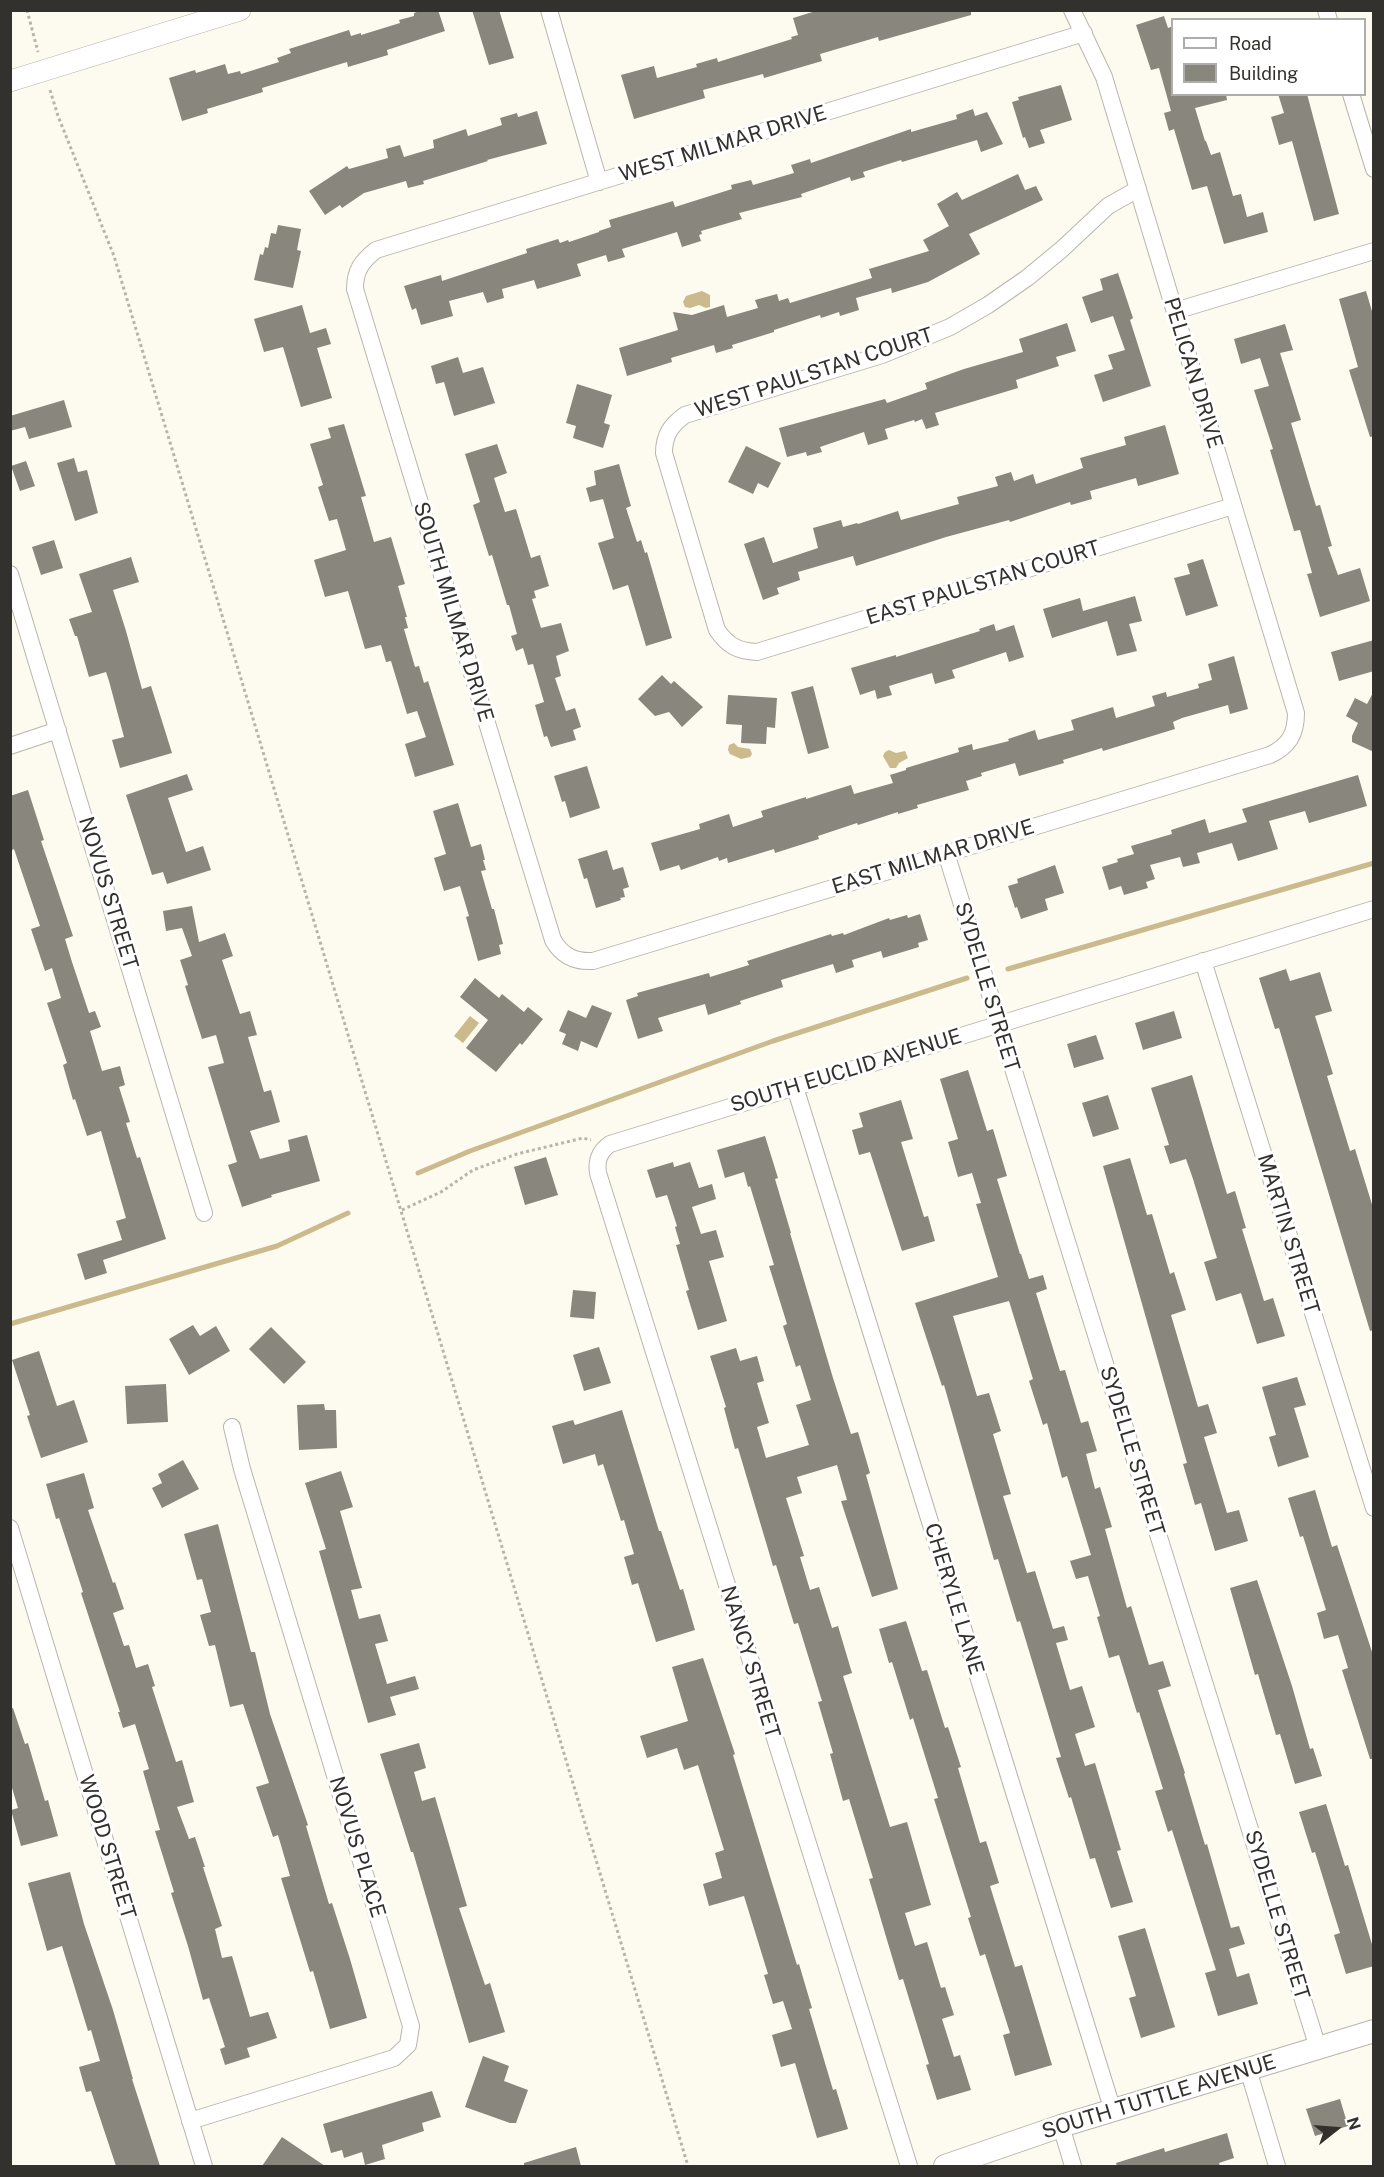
<!DOCTYPE html>
<style>
body{margin:0}
#map{position:relative;width:1384px;height:2177px;overflow:hidden;background:#fdfaf0;font-family:"Public Sans",sans-serif}
canvas{display:block}
.frame{position:absolute;inset:0;border:12px solid #33312e;pointer-events:none}
.legend{position:absolute;left:1171px;top:18px;width:195px;height:78px;box-sizing:border-box;background:#fff;border:2px solid #adadab;margin:0;padding:8px 10px;list-style:none;font-size:18px;color:#33312e}
.legend li{display:flex;align-items:center;gap:12px;height:30px}
.legend b{width:30px;border:2px solid #adadab}
.north{position:absolute;left:1306px;top:2099px;width:60px;height:60px;-webkit-text-stroke:4px #fff;paint-order:stroke;rotate:73deg;font-size:16px;font-weight:700;line-height:24px;text-align:center;color:#33312e}
.north::after{content:'';display:block;margin:auto;width:21px;height:27px;background:#33312e;clip-path:polygon(50% 0,100% 100%,50% 72%,0 100%)}
</style>
<div id="map">
<canvas width="1384" height="2177"></canvas>
<div class="frame"></div>
<ul class="legend">
<li><b style="height:8px;background:#fff"></b>Road</li>
<li><b style="height:16px;background:#89867d"></b>Building</li>
</ul>
<div class="north">N</div>
</div>
<script>
const context = document.querySelector('canvas').getContext('2d');
context.lineJoin = 'round';
function fillPath(path, color) { context.fillStyle = color; context.fill(path, 'evenodd'); }
function stroke(path, color, width, dash) { context.strokeStyle = color; context.lineWidth = width; context.lineCap = dash ? 'butt' : 'round'; context.setLineDash(dash || []); context.stroke(path); }
function label(font, color, halo, rows, align = 'center') {
  context.font = font + ' "Public Sans",sans-serif'; context.lineWidth = 6; context.setLineDash([]); context.textBaseline = 'middle'; context.strokeStyle = halo; context.fillStyle = color; for (const [text, x, y, turn = 0] of rows) {
    context.save(); context.translate(x, y); context.rotate((+turn || 0) * Math.PI / 180); context.textAlign = isNaN(turn) ? turn : align; if (halo) context.strokeText(text, 0, 0); context.fillText(text, 0, 0); context.restore();
  }
}
const water = new Path2D(`
 M702,291L710,295V307L706,308L699,305L690,308L685,307L683,302L686,296Z
 M734,743L738,747L750,749L752,754L750,757L741,759L730,754L728,750L729,745Z
 M889,750L896,753L905,751L908,758L899,763L896,768H890L883,756L885,752Z
 M470,1016L479,1023L463,1043L454,1036Z`);
const stream = new Path2D(`
 M1008,969L1374,863
 M418,1173L470,1151L773,1041L967,978
 M10,1324L277,1246L348,1213`);
const building = new Path2D(`
 M422,10H438L445,31L387,50L388,55L348,67L347,62L262,88L263,92L207,109L208,113L182,121L169,78L195,70L196,73L225,64L228,74L240,71L241,74L279,62L277,58L291,53L289,49L349,30L351,36L361,33V35L400,23L399,20L414,16V13Z
 M472,10H499L514,58L489,65Z
 M819,10H971V15L879,41L878,37L820,54L822,61L764,78L763,74L703,90L705,98L634,119L621,75L654,66L657,78L697,67L696,64L717,58L718,62L792,39L791,37L798,35L793,18Z
 M1164,16L1168,28L1173,26V94H1226L1227,100L1195,108L1205,141H1206L1211,155L1220,152L1233,196L1241,194L1247,217L1263,212L1268,232L1224,244L1207,186L1192,190L1174,129L1169,131L1164,113L1171,111L1159,68L1151,70L1136,25Z
 M1061,85L1072,120L1040,130L1045,143L1029,148L1025,137L1023,138L1012,102L1019,100L1018,97Z
 M1278,94H1307L1339,214L1314,221L1292,141L1279,145L1271,117L1284,113Z
 M973,109L975,116L987,112L1003,144L981,152L977,140L902,162L901,160L863,172L865,177L851,181L850,177L801,194L802,197L739,213L742,219L701,231L702,234L699,235L701,241L682,247L677,232L622,249L625,257L608,262L606,255L577,264L581,276L537,289L534,280L502,289L504,298L487,303L483,292L449,301L453,316L421,325L416,308L412,310L404,286L441,275L442,281L527,253L526,249L558,239L560,243L568,240L569,242L599,232V231L611,227L609,220L673,201L675,207L732,189L731,185L751,180L753,185L794,173L791,165L810,159L811,163L911,129V132L957,119L956,115Z
 M537,111L547,144L487,160L488,161L423,181L424,184L408,188L406,181L364,193L342,208L340,205L325,215L309,191L347,166L349,169L388,158L386,149L400,145L404,157L434,148L433,140L466,129L468,136L502,125L500,118L517,113L518,117Z
 M1018,174L1025,190L1036,186L1043,200L969,234L980,254L928,282L892,293L891,288L856,298L859,310L840,316L839,312L821,318L820,315L774,330V332L732,345L733,348L716,353L714,345L671,358L672,362L627,376L619,348L678,330L673,312L692,315L724,305L727,317L758,308L755,300L777,294L779,301L788,298L790,303L872,278L869,269L929,251L923,240L949,226L937,204L957,192L962,200Z
 M278,225L301,229L297,250L301,251L293,288L254,280L260,254L263,255L265,247L268,248L271,233L276,234Z
 M1118,273L1133,318L1130,320L1151,386L1103,402L1094,375L1113,369L1108,355L1125,350L1113,316L1091,323L1082,297L1103,290L1100,279Z
 M1366,291L1374,318V436L1370,437L1349,370L1358,367L1339,299Z
 M302,305L310,333L326,328L331,344L317,348L332,398L301,407L283,347L264,352L254,319Z
 M1067,323L1076,351L1056,357L1059,366L1016,380L1018,388L935,413L939,425L926,429L922,419L915,422L914,420L885,429L888,439L868,445L864,432L820,447L822,452L807,456L806,452L787,457L779,428L885,399L887,403L927,389L925,383L964,369L1023,352L1019,339Z
 M1285,324L1293,350L1280,353L1301,420L1291,423L1316,506L1320,505L1332,546L1328,547L1338,575L1360,568L1370,601L1320,617L1307,574L1312,573L1300,530L1294,531L1270,450L1273,449L1254,390L1269,386L1260,358L1241,364L1234,339Z
 M458,357L463,373L483,367L495,403L454,416L444,382L436,384L431,366Z
 M577,384L612,395L604,423L610,425L603,448L573,438L576,426L566,423Z
 M64,400L72,427L29,439L25,427L10,431V416Z
 M344,424L366,496L361,497L374,542L391,537L405,584L398,586L407,617H405L408,628L404,629L415,667L419,666L424,683L428,681L454,765L415,777L405,744L426,737L417,711L407,714L391,661L386,662L381,645L365,649L348,591L325,597L314,560L346,550L337,519L329,521L318,487L323,485L310,444L331,438L328,428Z
 M1165,425L1179,474L1138,486L1136,478L1090,491L1092,499L1071,505L1070,502L1010,522L1009,520L946,537L856,566L853,556L798,572L800,580L777,588L779,594L763,600L744,544L764,537L773,563L818,548L813,528L841,520L843,527L857,523L858,524L898,511L901,520L959,504L957,497L998,486L995,477L1011,472L1014,481L1033,474L1036,484L1083,468L1080,458L1126,445L1124,437Z
 M497,444L507,473L494,478L505,512L516,509L531,558L540,555L549,586L534,591L536,598L532,599L541,628L561,623L569,651L556,656L561,676L555,678L566,711L575,708L581,727L573,730L576,740L551,747L547,736L544,737L535,705L544,702L533,664L528,665L523,648L516,651L511,636L517,634L509,605H507L492,555L489,556L473,505L480,502L465,454Z
 M746,446L781,463L768,488L758,483L753,494L728,482Z
 M74,458L78,472L87,470L98,513L75,521L57,463Z
 M26,461L35,486L20,491L11,466Z
 M619,464L631,506L626,508L637,542L641,540L645,553L647,552L672,638L646,646L628,585L613,590L598,543L614,538L603,499L590,502L586,488L596,485L594,471Z
 M54,540L63,568L41,575L32,547Z
 M131,557L139,582L113,590L126,631L142,689L151,686L172,753L120,768L112,740L124,737L109,681L106,672L89,677L77,636H75L69,619L92,612L79,574Z
 M1203,559L1218,606L1186,616L1174,578L1190,574L1187,564Z
 M1135,596L1142,621L1129,624L1137,651L1117,656L1107,621L1052,638L1043,609L1080,598L1083,611Z
 M994,624L996,631L1014,625L1024,657L1009,662L1006,652L952,670L955,678L935,684L932,673L889,686L892,695L877,699L875,690L860,695L851,668L896,655V657L980,631L979,629Z
 M1374,640V671L1339,681L1331,652Z
 M1234,656L1248,709L1230,714L1228,705L1182,718L1173,722L1175,729L1103,751L1102,748L1063,760L1064,763L1019,776L1015,763L981,773L982,776L966,781L969,790L917,805L918,808L898,814V812L858,825L857,823L818,836L819,839L775,853L774,849L728,863L727,858L719,861L718,857L681,870L679,865L660,871L651,843L700,829L699,824L729,814L733,827L763,817L761,811L806,797V799L851,785L854,794L893,783L890,775L906,770V768L959,752L958,748L972,744L973,750L1009,741L1008,739L1035,730L1038,740L1074,730L1071,720L1113,707L1116,718L1155,706L1152,696L1166,692L1167,697L1199,688L1198,684L1212,680L1208,664Z
 M662,675L671,684L674,681L703,707L682,727L669,712L655,716L638,699Z
 M813,686L829,748L808,754L791,692Z
 M1374,691V752L1352,742V736L1358,723L1346,716L1355,698L1367,704Z
 M728,695L777,698L775,728L767,727L766,744L741,743L742,725L726,724Z
 M587,766L600,808L570,818L565,801L562,802L554,776Z
 M187,774L193,790L168,798L186,852L203,846L211,870L167,884L163,872L152,875L126,795Z
 M1358,775L1367,806L1309,823L1305,811L1269,821L1278,849L1238,861L1232,843L1197,853L1200,863L1183,867L1180,857L1150,865L1155,879L1146,882L1148,888L1124,895L1121,886L1109,890L1102,867L1118,862L1117,859L1134,854L1131,846L1172,834L1171,830L1205,819L1209,833L1247,822L1242,809Z
 M28,790L44,840L41,841L73,936L65,939L72,962L89,1013L95,1011L101,1027L90,1031L102,1071L120,1066L125,1085L119,1087L130,1122L126,1123L137,1158L140,1157L166,1239L103,1260L107,1273L85,1280L77,1254L122,1240L116,1221L126,1218L101,1131L87,1136L75,1099L73,1100L63,1065L67,1063L47,1003L61,998L52,968L45,971L31,929L40,926L14,849L10,851V796Z
 M458,803L471,847L481,844L485,860H483L486,870L481,871L492,909H494L503,944L499,945L501,954L478,961L466,917L469,916L460,886L444,891L434,858L446,854L433,811Z
 M607,850L613,870L623,867L629,887L623,889L625,897L620,898L621,900L596,908L587,878L584,879L578,859Z
 M1055,865L1064,893L1045,899L1048,910L1021,919L1017,907L1015,908L1008,886L1018,883L1017,879Z
 M192,906L199,942L225,933L233,956L222,960L240,1014L250,1011L257,1035L248,1037L264,1092L271,1090L280,1122L250,1131L260,1159L290,1151L288,1140L307,1135L320,1181L271,1195L272,1197L242,1207L228,1165L237,1162L208,1067L224,1063L216,1035L202,1039L185,986L188,985L180,960L192,956L182,928L166,931L163,911Z
 M920,914L928,940L918,943L919,947L883,958L881,951L852,960L854,967L836,973L833,964L781,980L783,987L740,1001L741,1004L708,1015L705,1004L658,1018L663,1031L638,1039L626,1000L638,996L637,993L709,973L710,977L749,965L747,961L831,934L832,936L843,933L844,935L889,918L890,920L907,915L908,918Z
 M1286,969L1290,981L1320,972L1332,1011L1315,1016L1333,1074L1327,1076L1350,1151L1355,1149L1374,1211V1330L1370,1331L1279,1028L1275,1029L1259,978Z
 M475,978L499,998L502,994L524,1012L528,1007L543,1019L522,1045L520,1043L496,1072L466,1048L488,1020L460,997Z
 M592,1005L612,1013L597,1048L581,1041L578,1051L562,1044L566,1034L559,1031L568,1010L586,1018Z
 M1174,1011L1182,1038L1143,1050L1135,1023Z
 M1096,1035L1104,1059L1074,1068L1067,1044Z
 M968,1070L987,1131L993,1129L1007,1176L997,1179L1020,1254H1021L1029,1279L1043,1275L1047,1289L1036,1293L1060,1371L1065,1370L1081,1423L1088,1421L1097,1451L1086,1454L1095,1489L1100,1487L1112,1527L1105,1529L1127,1608L1131,1606L1149,1665L1163,1661L1171,1686L1158,1690L1185,1773L1184,1774L1205,1845L1207,1844L1231,1928L1239,1926L1245,1944L1229,1949L1237,1977L1249,1973L1258,2004L1218,2016L1205,1973L1216,1970L1172,1830L1168,1832L1155,1791L1163,1789L1139,1712L1137,1713L1119,1655L1109,1658L1097,1617L1100,1616L1088,1576L1076,1579L1070,1561L1091,1555L1067,1476L1062,1478L1047,1423L1043,1425L1029,1381L1033,1379L1009,1301L953,1316L977,1396L989,1393L1001,1431L993,1434L1011,1494L1003,1496L1027,1573L1035,1571L1053,1629L1064,1626L1068,1640L1056,1643L1070,1690L1082,1686L1095,1727L1075,1734L1085,1766L1095,1763L1121,1850L1117,1851L1133,1902L1111,1908L1095,1858L1090,1859L1071,1797L1069,1798L1056,1758L1061,1757L1020,1621L1017,1622L998,1559L994,1560L944,1385L942,1386L915,1303L998,1277L976,1204L981,1203L972,1173L958,1177L948,1142L958,1139L940,1079Z
 M1192,1075L1227,1194L1235,1191L1246,1228L1242,1229L1264,1301L1273,1298L1285,1336L1257,1344L1241,1293L1216,1301L1204,1262L1217,1258L1193,1179L1186,1159L1170,1164L1164,1146L1169,1145L1151,1088Z
 M1108,1095L1119,1129L1093,1137L1082,1103Z
 M901,1100L913,1139L901,1142L924,1217L928,1216L935,1241L902,1251L870,1152L859,1155L852,1130L863,1127L859,1113Z
 M765,1136L778,1178L775,1179L791,1233H790L833,1378L851,1434L858,1432L870,1473L866,1475L898,1589L872,1597L841,1501L847,1500L837,1465L797,1477L802,1493L786,1498L804,1556L800,1557L810,1590L819,1587L832,1628L838,1626L852,1673L843,1676L890,1827L907,1822L931,1905L905,1913L915,1946L927,1942L941,1988L945,1987L954,2015L942,2019L954,2057L960,2055L971,2090L937,2100L926,2065L929,2064L903,1979L899,1980L887,1940L869,1879L873,1878L849,1799L843,1801L830,1754L833,1753L818,1702L822,1701L798,1623L794,1624L776,1565L773,1566L738,1448L735,1449L724,1408L726,1407L710,1356L736,1348L740,1361L757,1356L764,1381L757,1383L769,1423L757,1427L766,1458L809,1445L796,1405L811,1400L800,1365L796,1367L783,1326L787,1324L769,1266L774,1265L750,1186L748,1187L744,1172L725,1178L717,1150Z
 M546,1157L558,1195L525,1205L514,1167Z
 M1130,1158L1147,1215L1152,1214L1170,1274L1174,1272L1186,1310L1171,1315L1198,1407L1208,1404L1217,1433L1204,1437L1227,1513L1239,1510L1248,1541L1215,1551L1201,1503L1195,1505L1183,1464L1187,1463L1103,1166Z
 M673,1162L674,1167L690,1162L699,1188L712,1184L716,1199L692,1207L701,1234L716,1230L724,1257L709,1261L727,1321L698,1330L686,1291L689,1290L676,1245L680,1244L675,1227L677,1226L667,1195L656,1198L647,1170Z
 M573,1290L596,1292L594,1319L570,1317Z
 M193,1325L200,1336L216,1326L230,1351L189,1375L169,1339Z
 M271,1327L306,1362L284,1384L249,1349Z
 M599,1347L611,1383L584,1391L573,1355Z
 M39,1351L57,1406L74,1400L88,1442L41,1458L27,1416L30,1415L12,1360Z
 M1297,1377L1306,1405L1294,1408L1309,1457L1278,1467L1269,1437L1276,1435L1262,1387Z
 M166,1384L168,1422L127,1424L125,1386Z
 M324,1404L325,1410H336L337,1448L299,1450L297,1405Z
 M622,1410L659,1531H661L680,1590L683,1589L695,1630L656,1642L638,1583L632,1585L624,1557L634,1554L624,1520L621,1521L603,1464L598,1466L595,1454L563,1464L552,1426L573,1420L575,1425Z
 M183,1460L199,1489L162,1508L152,1488L162,1483L158,1474Z
 M341,1471L353,1507L340,1511L362,1588L351,1590L359,1619L380,1614L388,1641L375,1644L387,1684L415,1676L419,1689L390,1697L396,1715L368,1723L319,1551L326,1549L305,1483Z
 M84,1473L94,1508L88,1510L113,1583L115,1582L124,1609L113,1613L124,1646L129,1645L136,1668L148,1664L155,1686L152,1687L176,1762L182,1760L194,1802L177,1807L189,1839L195,1837L205,1867H203L222,1926L215,1929L222,1958L232,1956L250,2017L268,2012L277,2038L247,2048L250,2057L225,2065L220,2049L225,2047L209,1998L203,2000L188,1946L171,1893L174,1892L155,1831L160,1830L143,1771L149,1769L135,1724L123,1728L118,1712H120L81,1593L83,1592L59,1518L56,1519L46,1484Z
 M1315,1490L1332,1547L1337,1545L1374,1658V1759H1370L1342,1670L1348,1668L1338,1635L1324,1639L1317,1613L1326,1610L1303,1536L1300,1537L1288,1498Z
 M218,1524L251,1652H255L270,1714L308,1825L306,1826L329,1904L332,1903L350,1959L367,2018L330,2029L313,1971L310,1972L281,1878L290,1876L278,1835L273,1837L256,1787L269,1783L243,1704L230,1707L215,1645L209,1646L200,1615L211,1612L202,1579L197,1580L184,1534Z
 M1257,1580L1292,1686L1310,1749L1313,1748L1322,1776L1295,1784L1280,1734L1276,1735L1258,1674L1255,1675L1230,1588Z
 M906,1621L922,1671L927,1670L945,1728L948,1727L961,1767L958,1768L980,1843L986,1841L999,1883L990,1886L1015,1967L1022,1965L1052,2065L1015,2076L1003,2035L1010,2033L985,1954L980,1956L968,1918L971,1917L934,1799L938,1798L913,1718L910,1720L892,1662L889,1663L879,1629Z
 M703,1658L735,1754L733,1755L797,1965L799,1964L812,2008L809,2009L833,2090L836,2089L848,2129L817,2138L795,2063L781,2067L772,2035L792,2029L783,2001L773,2004L764,1975L768,1974L744,1896L709,1906L703,1884L722,1878L715,1853L724,1850L698,1765L684,1770L677,1748L647,1758L640,1736L688,1721L672,1667Z
 M13,1708L25,1744L28,1743L45,1801L48,1800L58,1836L21,1846L11,1810L18,1808L10,1781V1709Z
 M419,1743L426,1768L414,1772L422,1801L435,1797L467,1906L459,1908L485,1985L490,1983L505,2032L469,2043L413,1852H411L380,1754Z
 M1326,1804L1345,1866L1348,1865L1374,1951V1966L1346,1974L1334,1935L1340,1933L1315,1852L1312,1853L1299,1812Z
 M70,1872L84,1924L113,2010L133,2079H132L160,2166H116L91,2091L86,2092L79,2067L100,2061L91,2030L88,2031L62,1946L47,1951L28,1883Z
 M1145,1928L1175,2027L1141,2038L1129,1998L1136,1996L1118,1936Z
 M483,2056L509,2066L504,2081L528,2090L516,2123H510L465,2107Z
 M432,2091L441,2117L422,2123L424,2131L382,2145L385,2159L365,2165L362,2152L344,2158L342,2150L331,2153L323,2124Z
 M1340,2099L1348,2126L1315,2136L1306,2109Z
 M1227,2133L1234,2158L1219,2163L1220,2166H1117L1116,2163L1164,2148L1165,2152Z
 M282,2137L325,2166H262Z
 M576,2147L581,2166H524V2163Z`);
const path = new Path2D(`
 M27,10L38,52
 M50,90L58,116L114,256L688,2166
 M402,1210L441,1192L473,1170L517,1154L583,1138L591,1140`);
const minor = new Path2D(`
 M549,10L599,182
 M1072,10L1104,77L1296,713C1296,734 1289,746 1270,755L593,961C575,962 562,956 553,940L355,289C355,270 362,261 376,250L1084,33
 M1326,10L1329,20
 M1351,94L1374,169
 M1138,189L1108,206L1061,250L1027,278L988,305L950,327L882,355L685,415C671,425 664,435 664,453L717,630C728,646 738,651 757,652L1233,506
 M1175,311L1374,251
 M10,574L204,1213
 M10,746L58,730
 M946,853L1318,2048
 M1203,961L1374,1508
 M795,1087L1113,2111
 M10,1528L204,2166
 M1248,2069L1277,2166
 M190,2121L394,2058L408,2045L411,2026L242,1469L232,1427
 M1061,2126L1073,2166
 M909,2166L598,1173C596,1160 600,1151 610,1144L1374,909`);
const tertiary = new Path2D(`
 M10,81L240,10`);
const secondary = new Path2D(`
 M945,2166L1061,2126L1374,2031`);
const streetNames = [
 ["WEST MILMAR DRIVE",723,144,-17],
 ["WEST PAULSTAN COURT",814,373,-18],
 ["PELICAN DRIVE",1193,373,73],
 ["EAST PAULSTAN COURT",983,583,-17],
 ["SOUTH MILMAR DRIVE",453,612,73],
 ["EAST MILMAR DRIVE",933,857,-17],
 ["NOVUS STREET",108,893,73],
 ["SYDELLE STREET",987,987,73],
 ["SOUTH EUCLID AVENUE",846,1071,-17],
 ["MARTIN STREET",1288,1234,73],
 ["SYDELLE STREET",1132,1451,73],
 ["CHERYLE LANE",954,1599,73],
 ["NANCY STREET",750,1662,73],
 ["WOOD STREET",107,1847,73],
 ["NOVUS PLACE",357,1847,73],
 ["SYDELLE STREET",1277,1915,73],
 ["SOUTH TUTTLE AVENUE",1159,2097,-17]
];
fillPath(water, '#caba8c');
stroke(stream, '#caba8c', 5);
fillPath(building, '#89867d');
stroke(minor, '#b9b5ac', 18);
stroke(tertiary, '#b9b5ac', 22);
stroke(secondary, '#b9b5ac', 24);
stroke(path, '#b7b4ad', 3, [3, 3]);
stroke(minor, '#fff', 16);
stroke(tertiary, '#fff', 21);
stroke(secondary, '#fff', 22);
label('21px', '#33312e', '#fff', streetNames);
</script>
